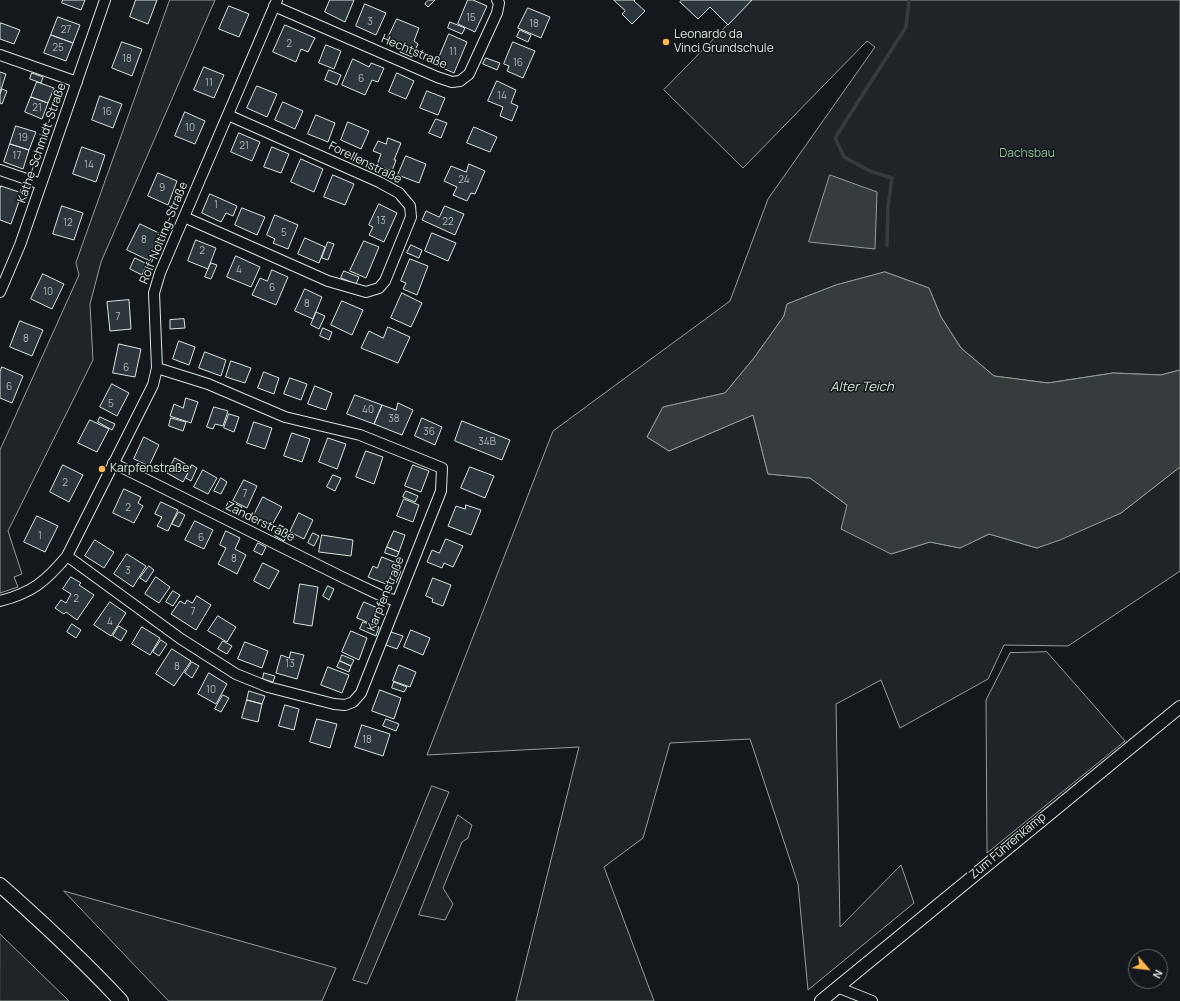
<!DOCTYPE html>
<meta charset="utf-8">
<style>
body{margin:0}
#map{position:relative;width:1180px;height:1001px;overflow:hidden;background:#14181c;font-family:Manrope,sans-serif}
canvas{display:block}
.north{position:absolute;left:1128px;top:949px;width:40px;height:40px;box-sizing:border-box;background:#14181c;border:1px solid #626a69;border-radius:50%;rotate:118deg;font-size:11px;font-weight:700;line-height:16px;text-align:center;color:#d8e6dc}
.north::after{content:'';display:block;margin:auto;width:14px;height:18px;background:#ffb74d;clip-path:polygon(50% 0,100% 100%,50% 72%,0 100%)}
</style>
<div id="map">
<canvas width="1180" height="1001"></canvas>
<div class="north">N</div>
</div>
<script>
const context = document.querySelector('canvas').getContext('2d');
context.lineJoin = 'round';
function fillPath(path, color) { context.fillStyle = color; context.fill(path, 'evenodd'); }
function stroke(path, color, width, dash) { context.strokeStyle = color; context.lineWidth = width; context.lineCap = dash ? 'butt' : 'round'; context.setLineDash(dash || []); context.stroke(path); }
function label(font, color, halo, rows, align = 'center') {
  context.font = font + ' Manrope,sans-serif'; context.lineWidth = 3; context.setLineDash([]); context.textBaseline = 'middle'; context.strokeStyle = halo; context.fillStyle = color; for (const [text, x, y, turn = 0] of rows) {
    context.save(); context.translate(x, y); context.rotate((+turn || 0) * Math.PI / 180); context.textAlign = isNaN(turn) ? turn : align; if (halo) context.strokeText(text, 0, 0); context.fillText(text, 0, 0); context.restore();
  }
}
const green = new Path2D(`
 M170,0H215L101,262L90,304L93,360L8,531L22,574L14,577L18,587L0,593V450L79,275L76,263Z
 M752,0H1180V370L1161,375L1113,373L1048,383L994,376L961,348L941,317L929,288L885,272L836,285L787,304L784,316L754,358L725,393L663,407L647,437L669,451L753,415L768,474L810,478L847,505L891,554L930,542L960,548L989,534L1037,548L1121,513L1180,467V571L1068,646L1004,645L988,679L900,728L881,680L836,704L840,927L901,865L914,903L808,990L798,884L750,739L670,743L643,838L604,867L654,1001H516L579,747L427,755L553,431L730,301L768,199L875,47L867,41L743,168L664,90Z
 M1047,652L1125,741L987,853L986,700L1010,653Z
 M432,786L449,792L367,984L353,980Z
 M458,815L472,825L468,838L462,842L443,888L453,904L445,920L419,915Z
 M64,891L336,968L322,1001H169Z
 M0,934L69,1001H0Z`);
const water = new Path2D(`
 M830,175L877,192L875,249L809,242Z
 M885,272L929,288L941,317L961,348L994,376L1048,383L1113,373L1161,375L1180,370V467L1121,513L1060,540L1037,548L989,534L960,548L930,542L891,554L841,529L847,505L810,478L768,474L753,415L669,451L647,437L663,407L725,393L754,358L784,316L787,304L836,285Z`);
const stream = new Path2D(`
 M887,246L888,206L892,178L870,171L844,157L835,138L906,27L909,0`);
const building = new Path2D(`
 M63,0H85L81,10L62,3Z
 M136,0H157L148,24L130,17Z
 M330,0H354L345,22L325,12Z
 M429,0H435L428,7L425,4Z
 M468,0H473L487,6L475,32L458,24Z
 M614,0H635L634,1L645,11L632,24L622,14L625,11Z
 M682,0H752L728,25L710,7L698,19L680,2Z
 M365,4L386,13L376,35L356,26Z
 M229,6L249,14L239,37L219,29Z
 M528,8L550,17L541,38L518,28Z
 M58,17L80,25L73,43L51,35Z
 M397,19L419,28L414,41L418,44L412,57L400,52L404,45L388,38Z
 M450,22L465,28L462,34L448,28Z
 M1,23L20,30L14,44L0,39V26Z
 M285,25L315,38L308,52L301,49L296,62L273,52Z
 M520,30L531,35L528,42L517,37Z
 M449,34L467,42L454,73L436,65Z
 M51,35L73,43L66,61L44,53Z
 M122,42L142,49L132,76L112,68Z
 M513,42L535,51L523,78L507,71L509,66L504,64Z
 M326,45L341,51L334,69L319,63Z
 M486,58L500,63L497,70L483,64Z
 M353,59L369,67L371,63L384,68L378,82L372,80L365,95L342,85Z
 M204,67L224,75L214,98L194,90Z
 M329,70L341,75L337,85L325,80Z
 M0,72L6,74L0,93Z
 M32,73L43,77L41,83L30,79Z
 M397,73L414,81L406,99L389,92Z
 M497,81L516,90L511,103L518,106L512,121L500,116L503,107L488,101Z
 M37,82L54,88L48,103L31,97Z
 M257,86L277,94L267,117L247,108Z
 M2,89L7,91L2,104L0,103V95Z
 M427,91L445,98L438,115L420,108Z
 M100,96L122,104L113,128L92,120Z
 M31,97L48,103L42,119L25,112Z
 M283,102L303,111L295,129L275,120Z
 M185,112L205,121L195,144L175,136Z
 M316,115L335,123L328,142L308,134Z
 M436,119L447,123L441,138L429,133Z
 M348,122L369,131L361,149L341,140Z
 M16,126L36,132L29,150L10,144Z
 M474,127L497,137L490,152L467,143Z
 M239,133L260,142L252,161L231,152Z
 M388,138L401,143L394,160H396L392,171L377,165L381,154L373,151L378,141L386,144Z
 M10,144L29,150L23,169L4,162Z
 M82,147L105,155L96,182L73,174Z
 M272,147L289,154L281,173L264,167Z
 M406,156L426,164L419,183L398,175Z
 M301,159L323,169L314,192L291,182Z
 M469,164L485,171L475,194L471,193L467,201L453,195L457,187L444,181L451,166L466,172Z
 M158,173L177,181L168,205L148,196Z
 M333,175L354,184L345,205L324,197Z
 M1,186L22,193L11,224L0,220V189Z
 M210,194L237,206L233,216L226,213L221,222L202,213Z
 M379,204L397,213L384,242L369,235L373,227L369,225Z
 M62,206L83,213L74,240L53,234Z
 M445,206L464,214L455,235L422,220L426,211L439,217Z
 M242,208L265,217L257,235L235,225Z
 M275,215L298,225L288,249L273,243L275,239L267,235Z
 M140,224L163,235L150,261L127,250Z
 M432,233L456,243L448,261L425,251Z
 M305,238L325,247L319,263L298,254Z
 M196,240L216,248L208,269L188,261Z
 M364,241L379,247L366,278L350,271Z
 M328,242L334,244L328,260L322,258Z
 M411,245L422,250L419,258L407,253Z
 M236,256L260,267L251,287L227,277Z
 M135,258L147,264L142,275L130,269Z
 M410,259L428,266L417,295L403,289L406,283L401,281Z
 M211,263L217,265L211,279L205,277Z
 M272,270L288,277L276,305L252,295L260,278L267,281Z
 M344,271L359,277L356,284L341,278Z
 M43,274L64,284L52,309L31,299Z
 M305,289L322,297L313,319L295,311Z
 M402,293L422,303L411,327L391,318Z
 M129,300L131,329L110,331L107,302Z
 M342,301L363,310L352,335L331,325Z
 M316,312L325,316L319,329L311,325Z
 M184,319L185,328L170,329V320Z
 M20,321L43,330L32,356L10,347Z
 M388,327L410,337L398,363L361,348L369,331L383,338Z
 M323,328L332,332L329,340L320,336Z
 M179,341L195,347L189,365L173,359Z
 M119,344L141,349L135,377L113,373Z
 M205,352L226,360L221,376L199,368Z
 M231,361L251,368L245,383L226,377Z
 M2,367L23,376L12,403L0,398V372Z
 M264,372L279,378L274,394L258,388Z
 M290,378L307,384L301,400L284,394Z
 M112,384L129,393L117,416L100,407Z
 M315,386L332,393L326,410L308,404Z
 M355,395L382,405L374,424L347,414Z
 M186,398L198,402L191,423L170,416L174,404L183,408Z
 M398,403L413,410L402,435L374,424L382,405L396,410Z
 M214,407L228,411L223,426L215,424L213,429L207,427Z
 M229,414L239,417L234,432L224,428Z
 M100,417L115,424L112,430L98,422Z
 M171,418L186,422L183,431L169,426Z
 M422,418L442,427L435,445L415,436Z
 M90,420L109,429L97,452L78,443Z
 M462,421L510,440L502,460L455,441Z
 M254,422L272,428L265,449L247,443Z
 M292,433L310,439L302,462L284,456Z
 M144,437L159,445L149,466L134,459Z
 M328,438L346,444L337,469L319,462Z
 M366,451L383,457L374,484L356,477Z
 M175,458L191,467L183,482L167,473Z
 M63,465L83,475L69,502L50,492Z
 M192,465L197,468L191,481L186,478Z
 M413,465L429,471L421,492L405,486Z
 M470,467L494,476L485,498L461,488Z
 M203,470L217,478L208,494L194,487Z
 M333,475L341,478L335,491L327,487Z
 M221,478L227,482L221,494L214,491Z
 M244,480L257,486L247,508L233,501Z
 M124,489L141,497L138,503L143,506L134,523L113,513Z
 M406,491L418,496L415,502L403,497Z
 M263,497L282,507L272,525L254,515Z
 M404,499L419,505L413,522L397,516Z
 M229,501L242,507L239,514L226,508Z
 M161,502L178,510L168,531L157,526L162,517L155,514Z
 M466,505L481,510L471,535L448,526L456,506L465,509Z
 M179,512L185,515L179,527L172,524Z
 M299,513L313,520L304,539L290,532Z
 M37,516L58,526L45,552L24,542Z
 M195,521L213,530L204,549L185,540Z
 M280,525L289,530L284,541L275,536Z
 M226,531L240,538L235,549L246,555L237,574L218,564L226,548L220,545Z
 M394,531L405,535L399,552L387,547Z
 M313,533L319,536L314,546L308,543Z
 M322,535L353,540L351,556L319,552Z
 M446,539L463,546L453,567L444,563L442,568L427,562L432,550L439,553Z
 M95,540L114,552L104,568L85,556Z
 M258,543L266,547L262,555L254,551Z
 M387,547L399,552L397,557L385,553Z
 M127,554L146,566L133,587L114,574Z
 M382,557L399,564L397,569L401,571L396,583L388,580L386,584L368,577L373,566L377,568Z
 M263,563L279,571L269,589L254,581Z
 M149,566L154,570L146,582L140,578Z
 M71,577L81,583L79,585L94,595L77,620L66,612L64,614L55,608L61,600L66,603L71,594L63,589Z
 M156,577L170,587L159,603L145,594Z
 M433,578L451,585L443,606L432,602L433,599L426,596Z
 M300,584L318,587L312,626L294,623Z
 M328,586L334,589L329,600L323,596Z
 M173,591L180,595L173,606L166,602Z
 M197,596L211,605L196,630L171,614L180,601L185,604L187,600L192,603Z
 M110,602L126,613L111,636L94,625Z
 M364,602L380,609L374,625L357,618Z
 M218,616L236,627L227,642L208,631Z
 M363,622L379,627L376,636L360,629Z
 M72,624L81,630L76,638L67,632Z
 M119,626L127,631L121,641L113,636Z
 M142,627L160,638L150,655L132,644Z
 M411,630L430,638L423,655L404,647Z
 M351,631L367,638L359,660L342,652Z
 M391,632L403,636L397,649L386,645Z
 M161,640L167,644L159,656L153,652Z
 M223,641L232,646L227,654L218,649Z
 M245,642L268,651L262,668L238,659Z
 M172,649L191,661L174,686L156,674Z
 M291,652L304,655L297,679L276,673L281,655L289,658Z
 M342,655L354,660L351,666L340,661Z
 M340,661L351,666L349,672L337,667Z
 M192,662L199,666L192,678L185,673Z
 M399,665L416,672L410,687L393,681Z
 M328,667L349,675L342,693L321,685Z
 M209,673L227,684L216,704L198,694Z
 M264,673L275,676L273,682L263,679Z
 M394,682L407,687L404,692L392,688Z
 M380,690L401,698L394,719L372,711Z
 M249,691L265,696L262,704L247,700Z
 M223,695L229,698L221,712L215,709Z
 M247,700L262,704L258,722L242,718Z
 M285,705L299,709L294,730L279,726Z
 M317,719L337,724L330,748L310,742Z
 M386,719L399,724L396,731L383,726Z
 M362,725L390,734L383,756L355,747Z`);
const minor = new Path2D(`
 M274,6L437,77L452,82L460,81L469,74L497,13L499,3L497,0
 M0,55L77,82
 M0,170L41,184
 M184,217L328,281L366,292L379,288L385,281L411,217L410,206L399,193L379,182L228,115
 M0,292L20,245L105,0
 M113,463L344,578L384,597L397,601
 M67,556L181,639L236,674L268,687L334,704L345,705L353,702L361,693L441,491L442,468L360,435L285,417L208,384L157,368
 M0,601C32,593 46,581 67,556L153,385L157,368L154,293L160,273L277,0
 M837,987L872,1001`);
const tertiary = new Path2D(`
 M821,1001L1180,707`);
const secondary = new Path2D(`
 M0,885C42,922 83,960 121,1001`);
const markers = [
 [666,42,4,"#ffb74d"],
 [102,469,4,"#ffb74d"]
];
const numberNames = [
 ["15",471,18],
 ["3",370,22],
 ["18",534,24],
 ["27",66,30],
 ["2",289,44],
 ["25",58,48],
 ["11",453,52],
 ["18",127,59],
 ["16",518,63],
 ["6",361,79],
 ["11",209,83],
 ["14",502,96],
 ["21",37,108],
 ["16",107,112],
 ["10",190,128],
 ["19",23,138],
 ["21",244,146],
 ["17",17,156],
 ["14",89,165],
 ["24",464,180],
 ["9",162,188],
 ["1",216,205],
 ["13",381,221],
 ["22",448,222],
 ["12",68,223],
 ["5",284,233],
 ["8",144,240],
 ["2",202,251],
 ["4",239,270],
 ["6",272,288],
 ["10",48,292],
 ["8",307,304],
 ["7",118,317],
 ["8",26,339],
 ["6",126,368],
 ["6",9,387],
 ["5",111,404],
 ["40",368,410],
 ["38",394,419],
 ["36",429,432],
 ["34B",487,442],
 ["2",65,483],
 ["7",245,494],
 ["2",128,508],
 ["1",40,536],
 ["6",201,538],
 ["8",234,559],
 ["3",128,571],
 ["2",76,599],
 ["7",193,612],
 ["4",110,622],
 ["13",290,664],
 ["8",177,667],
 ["10",211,690],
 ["18",367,740]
];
const poiNames = [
 ["Leonardo da",674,35],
 ["Vinci Grundschule",674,49],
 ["Karpfenstraße",110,469]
];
const streetNames = [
 ["Hechtstraße",414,52,23],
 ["Käthe-Schmidt-Straße",42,143,-71],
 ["Forellenstraße",365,163,26],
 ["Rolf-Nolting-Straße",164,233,-68],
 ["Zanderstraße",260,522,26],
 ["Karpfenstraße",386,594,-68],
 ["Zum Fuhrenkamp",1008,846,-40]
];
const parkNames = [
 ["Dachsbau",1027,154]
];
const waterNames = [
 ["Alter Teich",862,387]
];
fillPath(green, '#202428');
stroke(green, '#939e99', 1);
fillPath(water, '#363b3e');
stroke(water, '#939e99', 1);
stroke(stream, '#363b3e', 3.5);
fillPath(building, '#2c363c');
stroke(building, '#d8e6dc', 1);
stroke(minor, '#d8e6dc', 12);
stroke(tertiary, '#d8e6dc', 14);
stroke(secondary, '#d8e6dc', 16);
stroke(minor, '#14181c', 10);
stroke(tertiary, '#14181c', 12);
stroke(secondary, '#14181c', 14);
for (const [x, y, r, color] of markers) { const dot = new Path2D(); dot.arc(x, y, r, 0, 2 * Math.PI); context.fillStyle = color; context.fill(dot); stroke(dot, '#14181c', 1.5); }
label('10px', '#adbab4', null, numberNames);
label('12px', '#d8e6dc', '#14181c', poiNames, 'left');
label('12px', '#d8e6dc', '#14181c', streetNames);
label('12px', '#8ac095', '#14181c', parkNames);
label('italic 13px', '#d8e6dc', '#14181c', waterNames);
</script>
